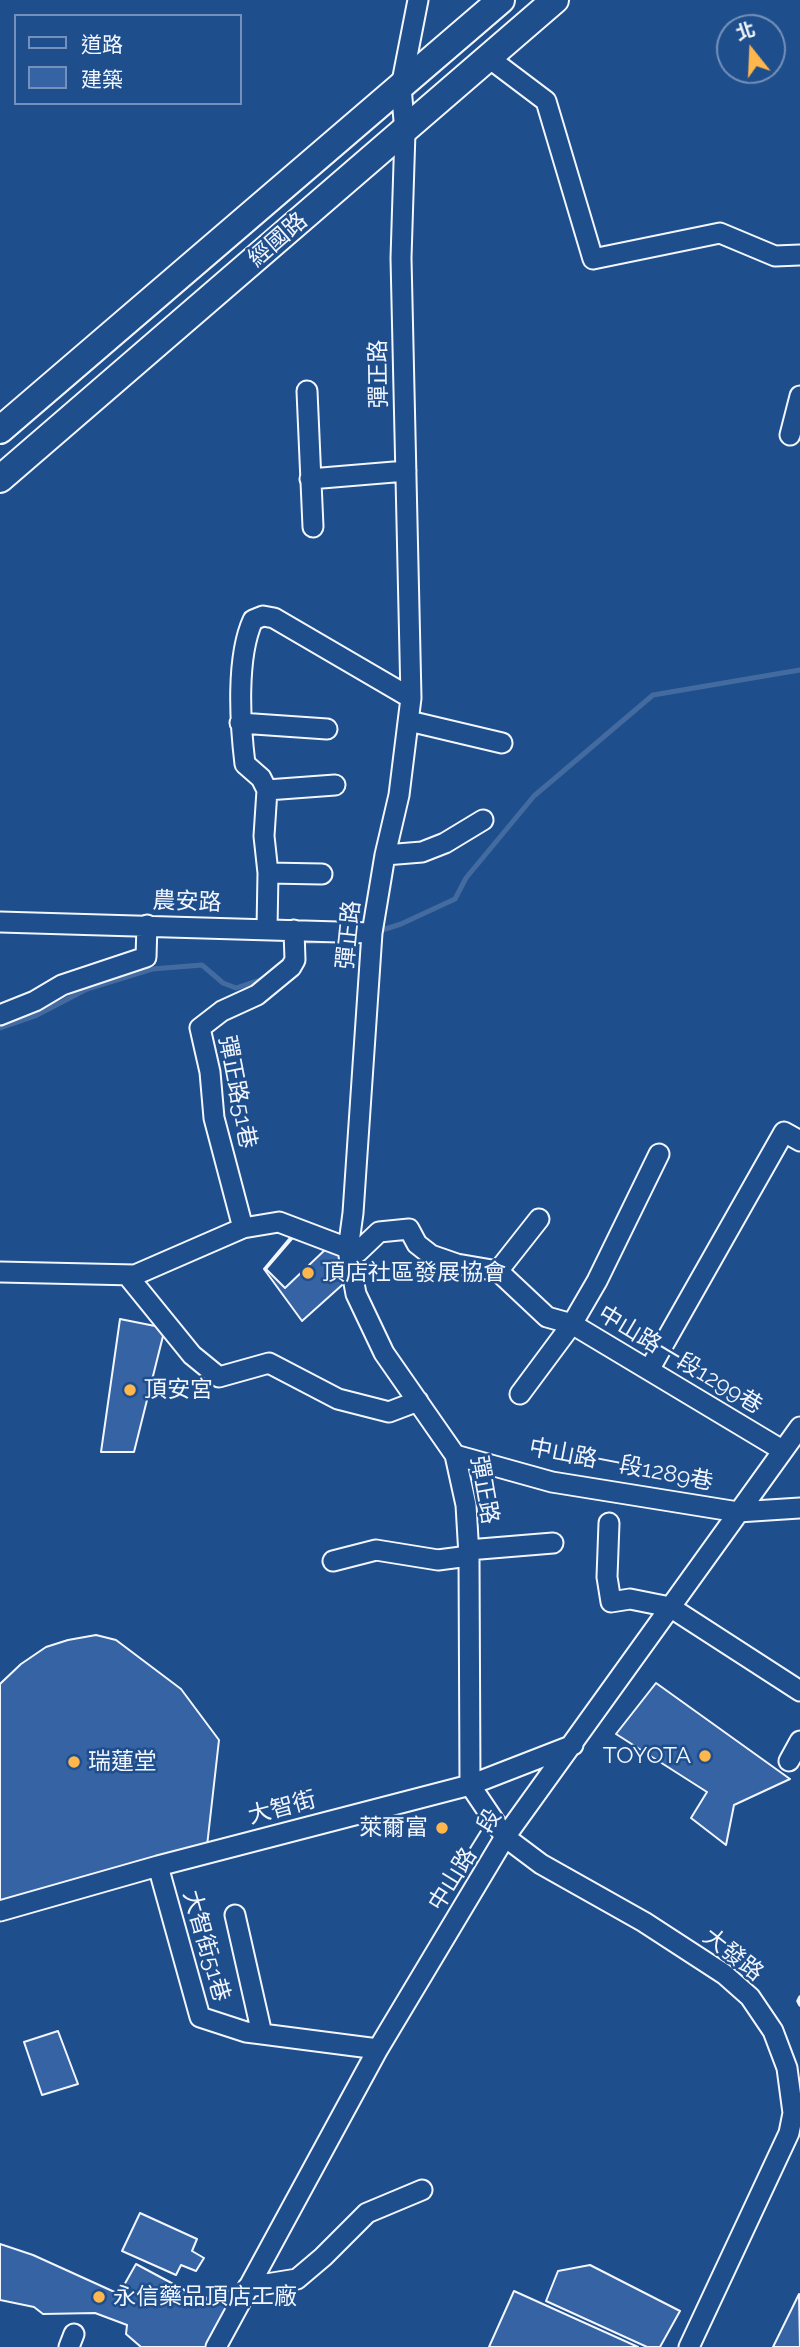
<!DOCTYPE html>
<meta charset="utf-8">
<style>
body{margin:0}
#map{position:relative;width:800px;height:2347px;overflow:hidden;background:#1f4e8c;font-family:Raleway,"Noto Sans TC",sans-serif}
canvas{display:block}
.legend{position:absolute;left:14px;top:14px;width:228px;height:91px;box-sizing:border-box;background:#1f4e8c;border:2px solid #7391ba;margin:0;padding:9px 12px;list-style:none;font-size:21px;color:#f2f6ff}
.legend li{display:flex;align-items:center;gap:14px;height:35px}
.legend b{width:35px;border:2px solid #7391ba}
.north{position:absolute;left:716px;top:14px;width:70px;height:70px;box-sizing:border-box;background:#1f4e8c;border:2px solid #7391ba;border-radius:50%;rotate:342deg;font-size:19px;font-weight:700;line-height:28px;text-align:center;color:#f2f6ff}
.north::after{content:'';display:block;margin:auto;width:24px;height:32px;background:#ffb74d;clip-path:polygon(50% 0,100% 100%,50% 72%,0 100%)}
</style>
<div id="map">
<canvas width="800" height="2347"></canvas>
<ul class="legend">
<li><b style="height:9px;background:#1f4e8c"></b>道路</li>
<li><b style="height:19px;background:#3563a3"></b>建築</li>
</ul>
<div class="north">北</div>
</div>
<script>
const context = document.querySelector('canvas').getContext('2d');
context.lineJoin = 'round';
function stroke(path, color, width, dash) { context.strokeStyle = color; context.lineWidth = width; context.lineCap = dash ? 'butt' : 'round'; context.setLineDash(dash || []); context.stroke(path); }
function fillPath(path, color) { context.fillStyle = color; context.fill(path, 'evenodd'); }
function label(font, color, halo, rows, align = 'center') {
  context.font = font + ' Raleway,"Noto Sans TC",sans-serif'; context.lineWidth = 5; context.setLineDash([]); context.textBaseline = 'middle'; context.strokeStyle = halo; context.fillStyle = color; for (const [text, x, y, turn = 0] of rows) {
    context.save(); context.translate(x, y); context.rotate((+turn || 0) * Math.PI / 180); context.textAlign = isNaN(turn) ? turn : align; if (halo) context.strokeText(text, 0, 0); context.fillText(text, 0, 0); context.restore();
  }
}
const stream = new Path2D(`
 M379,931L401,924L455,899L466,878L534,796L653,695L800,670
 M299,942L325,941
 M0,1028L35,1016L87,989L152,969L202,965L223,983L236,988L263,979`);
const building = new Path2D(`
 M295,1232L344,1251L351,1277L302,1321L264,1269Z
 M297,1233L329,1246L285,1288L266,1269Z
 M120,1319L165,1328L134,1452H101Z
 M96,1635L116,1640L181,1689L219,1740L207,1846L0,1903V1684L21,1664L46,1647L68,1640Z
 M656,1683L790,1779L734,1805L726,1845L691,1818L707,1792L616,1734Z
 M58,2031L78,2084L42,2095L24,2042Z
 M140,2213L197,2239L192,2251L204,2258L196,2271L181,2265L176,2275L122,2251Z
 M0,2244L33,2255L119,2294L136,2264L205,2301L215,2285L238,2295L210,2347H141L126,2334L127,2325L95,2313L43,2314L34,2307L0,2300Z
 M590,2265L680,2311L660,2347H647L546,2301L558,2271Z
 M514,2291L638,2347H489Z
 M799,2294L800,2347H773Z`);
const minor = new Path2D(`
 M418,0L401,87L405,132L401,258L411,698L399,795L385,855L372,933L353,1213L348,1250L356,1294L384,1353L455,1455L466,1505L469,1556L470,1785L505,1837L541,1864L644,1922L724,1974L750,1997L773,2031L787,2068L793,2113L789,2133L689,2347
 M489,58L546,101L593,259L720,233L775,256L800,255
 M307,391L313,527
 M790,435L800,396
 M310,479L406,471
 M409,721L502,743
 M240,723L327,729
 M267,790L335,785
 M385,855L422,852L445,843L483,820
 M268,873L322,874
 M0,922L372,933
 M267,929L268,873L264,836L267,790L261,778L245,764C240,723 236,657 253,620L263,616L274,618L411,698
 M0,1015L35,1001L62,985L146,957L147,925
 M659,1154L597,1281L572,1324L782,1450
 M243,1228L214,1118L210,1072L200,1028L222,1011L257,995L291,967L295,960L294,930
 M498,1271L539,1219
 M0,1272L135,1275L243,1228L279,1222L358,1252L379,1232L409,1229L417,1244L431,1255L457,1264L498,1271L547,1317L572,1324L520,1394
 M127,1275L192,1355L219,1377L269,1363L338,1399L389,1412L418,1401
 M649,1370L784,1132L800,1141
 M455,1455L552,1482L738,1512L800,1508
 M609,1523L607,1577L611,1602L630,1599L670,1607L800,1691
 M468,1550L553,1543
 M333,1561L376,1550L438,1560L469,1556
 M789,1761L800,1741
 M158,1866L200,2017L246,2032L262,2034
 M0,1911L158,1866L470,1785L573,1745
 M235,1915L262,2034L378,2049
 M248,2287L297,2279L323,2257L367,2213L422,2190
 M69,2347L74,2334
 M216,2347L378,2049L505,1837L800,1427`);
const major = new Path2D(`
 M0,430L501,0
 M0,479L555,0`);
const wall = new Path2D(`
 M800,1997L798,2001L800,2005`);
const markers = [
 [308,1273,7,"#ffb74d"],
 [130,1390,7,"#ffb74d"],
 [705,1756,7,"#ffb74d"],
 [74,1762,7,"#ffb74d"],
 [442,1828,7,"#ffb74d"],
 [99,2297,7,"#ffb74d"]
];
const streetNames = [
 ["經國路",278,240,-41],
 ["彈正路",379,374,-91],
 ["農安路",187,902,2],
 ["彈正路",349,935,-84],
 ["彈正路51巷",237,1092,79],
 ["中山路一段1299巷",680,1360,31],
 ["中山路一段1289巷",621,1465,11],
 ["彈正路",484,1490,80],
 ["大智街",282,1808,-15],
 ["中山路一段",465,1860,-58],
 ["大智街51巷",206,1946,74],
 ["大發路",733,1955,38]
];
const poiNames = [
 ["頂店社區發展協會",322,1273],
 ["頂安宮",144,1390],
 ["TOYOTA",691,1756,"right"],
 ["瑞蓮堂",88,1762],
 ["萊爾富",428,1828,"right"],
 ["永信藥品頂店工廠",113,2297]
];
stroke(stream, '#446ba0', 5);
fillPath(building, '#3563a3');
stroke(building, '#f2f6ff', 2);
stroke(minor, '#f2f6ff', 23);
stroke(major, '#f2f6ff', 30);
stroke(minor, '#1f4e8c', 19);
stroke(major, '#1f4e8c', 26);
stroke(wall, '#f2f6ff', 3.5);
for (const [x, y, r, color] of markers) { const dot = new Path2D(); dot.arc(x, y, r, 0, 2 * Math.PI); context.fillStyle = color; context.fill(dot); stroke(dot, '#1f4e8c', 2.5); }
label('23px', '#f2f6ff', '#1f4e8c', streetNames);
label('23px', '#f2f6ff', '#1f4e8c', poiNames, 'left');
</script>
